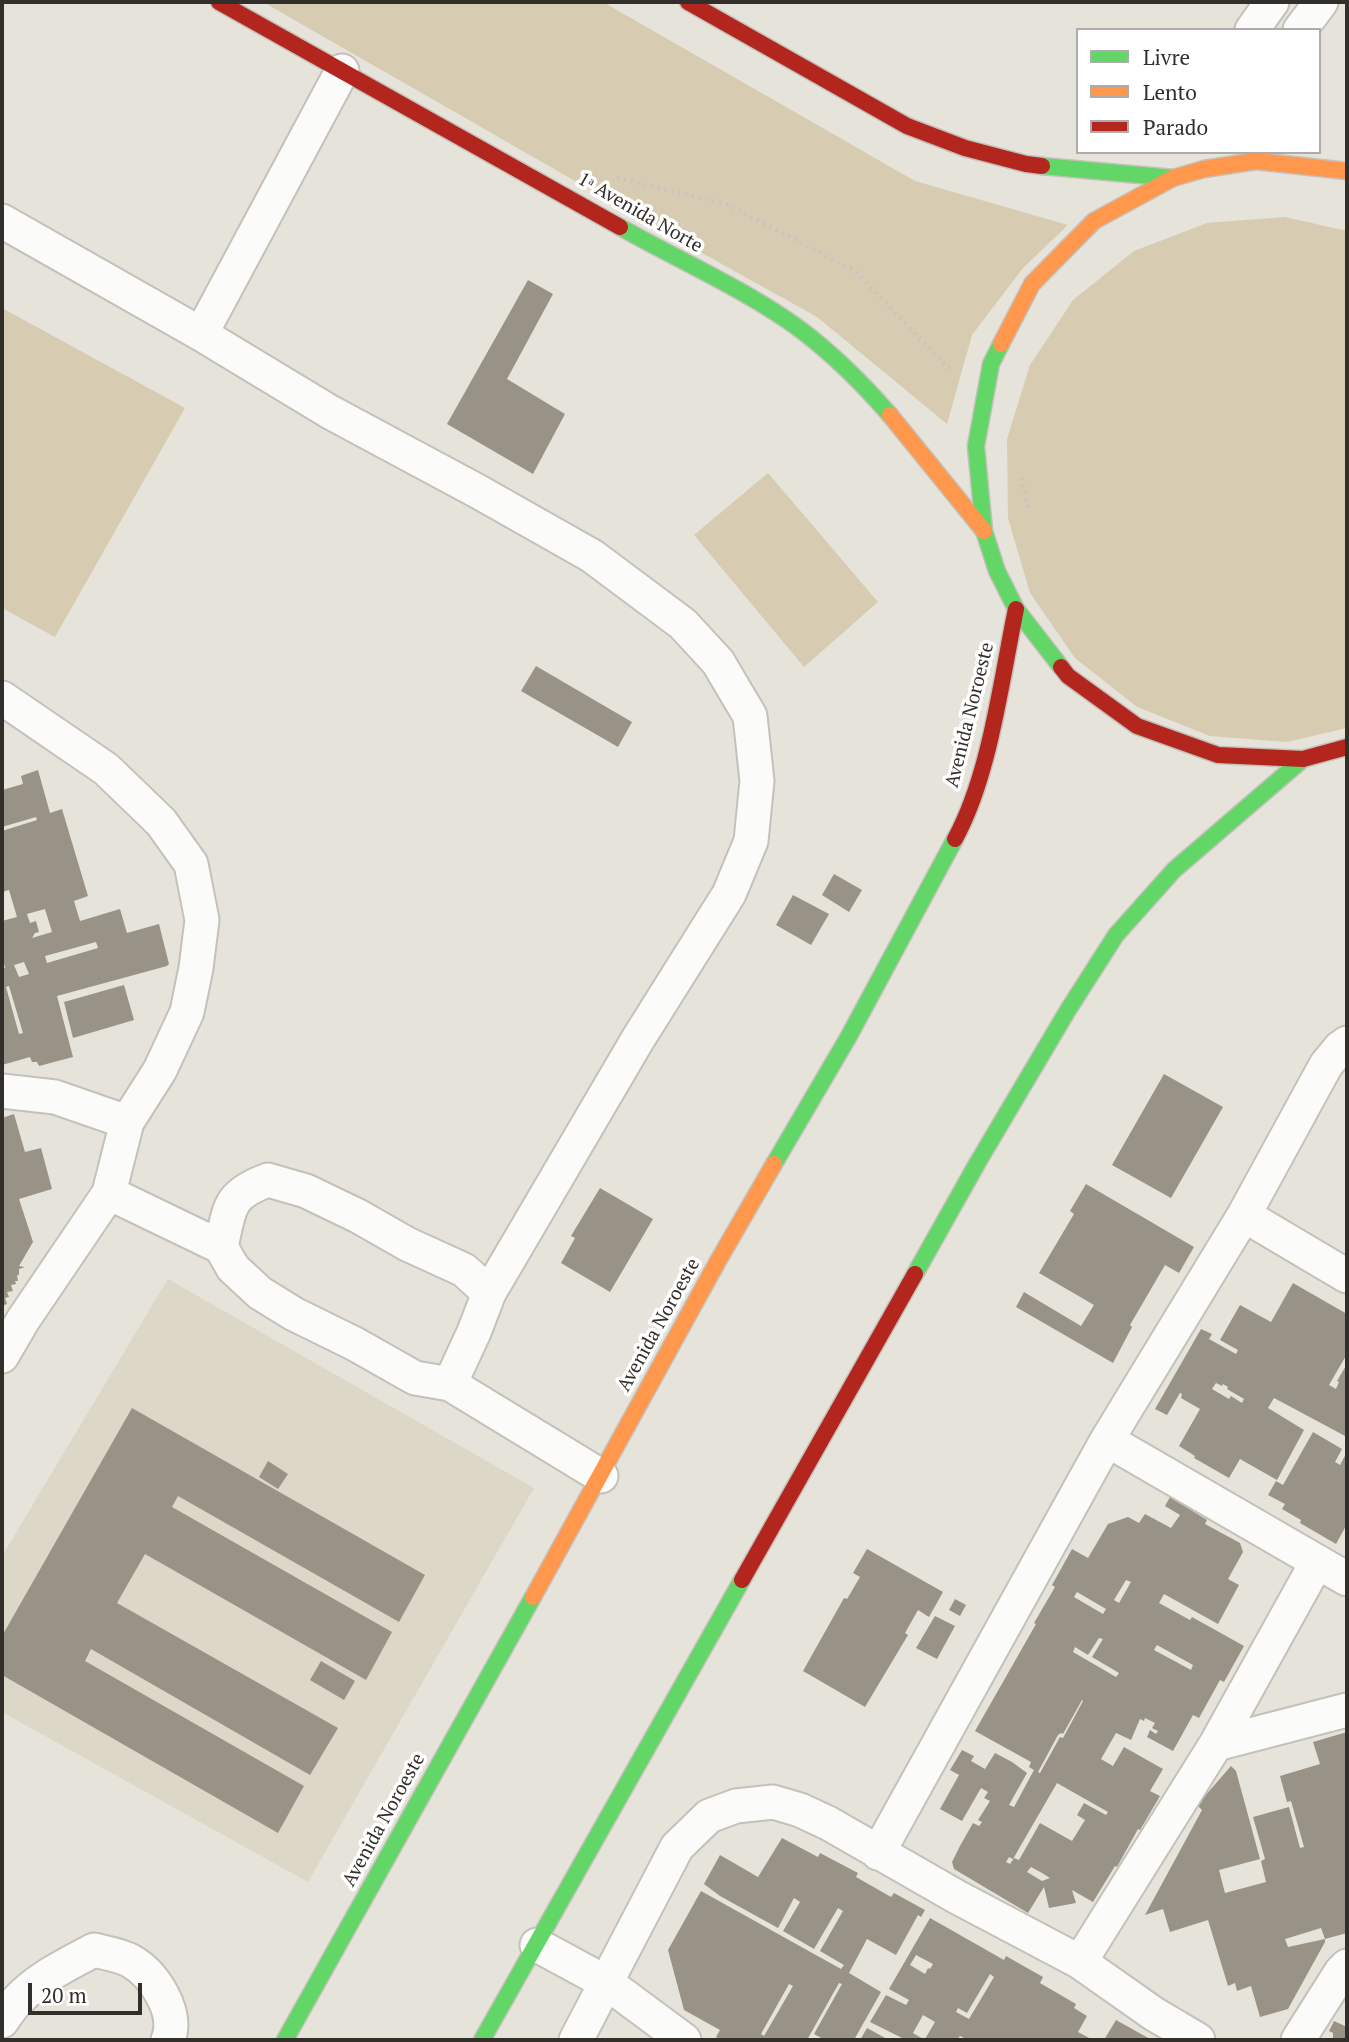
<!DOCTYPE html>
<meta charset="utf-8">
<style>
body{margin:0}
#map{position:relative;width:1349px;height:2042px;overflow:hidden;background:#e6e3db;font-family:"PT Serif",serif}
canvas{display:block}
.frame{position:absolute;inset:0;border:4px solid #322f2a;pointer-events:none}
.legend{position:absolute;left:1076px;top:28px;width:245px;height:126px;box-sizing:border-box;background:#fff;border:2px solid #adacaa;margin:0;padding:9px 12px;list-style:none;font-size:21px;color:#322f2a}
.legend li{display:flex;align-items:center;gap:14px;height:35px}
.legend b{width:35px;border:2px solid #adacaa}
.scale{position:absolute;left:28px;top:1983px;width:114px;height:32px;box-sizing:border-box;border:4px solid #322f2a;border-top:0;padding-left:9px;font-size:21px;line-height:24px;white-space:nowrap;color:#322f2a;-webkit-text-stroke:5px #fff;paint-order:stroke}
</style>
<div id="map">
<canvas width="1349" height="2042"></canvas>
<div class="frame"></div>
<ul class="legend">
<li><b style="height:9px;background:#63d668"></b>Livre</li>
<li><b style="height:9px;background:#ff974d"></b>Lento</li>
<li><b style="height:9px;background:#b3261e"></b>Parado</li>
</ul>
<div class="scale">20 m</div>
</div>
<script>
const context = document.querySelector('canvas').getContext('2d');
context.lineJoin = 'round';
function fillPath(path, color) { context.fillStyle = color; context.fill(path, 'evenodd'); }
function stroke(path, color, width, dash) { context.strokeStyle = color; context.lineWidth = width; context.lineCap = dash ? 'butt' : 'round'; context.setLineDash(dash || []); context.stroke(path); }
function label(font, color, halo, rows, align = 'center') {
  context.font = font + ' "PT Serif",serif'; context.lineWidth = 7; context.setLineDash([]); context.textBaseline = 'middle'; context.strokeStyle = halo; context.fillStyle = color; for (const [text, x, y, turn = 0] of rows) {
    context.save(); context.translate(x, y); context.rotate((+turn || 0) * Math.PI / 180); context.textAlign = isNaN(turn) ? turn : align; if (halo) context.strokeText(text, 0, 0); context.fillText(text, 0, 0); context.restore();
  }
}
const built = new Path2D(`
 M168,1279L534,1488L308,1882L2,1712V1556Z`);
const green = new Path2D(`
 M263,2H603L915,181L1068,225L1023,268L972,335L947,424L817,317L650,224Z
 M1285,217L1347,231V728L1287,742L1210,736L1137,707L1075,658L1030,593L1008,518L1007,439L1030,365L1073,300L1134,251L1207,223Z
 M2,308L185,408L55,637L2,608Z
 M768,473L878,602L804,667L694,535Z`);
const building = new Path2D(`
 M528,280L553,294L507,379L565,414L533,474L447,424Z
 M536,666L632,722L618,747L521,691Z
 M38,770L50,813L62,809L88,896L74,901L80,921L120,909L127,933L159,924L169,964L167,966L57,996L73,1057L39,1066L37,1062H32L30,1057L2,1065V969L5,968L4,964H2V921L17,917L9,890L2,892V831L37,820L36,817L2,827V790L23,784L21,776ZM45,909L52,932L32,938L35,933L39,932L36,921L30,923L27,914ZM96,942L98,948L47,963L45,956ZM24,962L29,974L19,977L14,965ZM9,986L23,1033L19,1034L6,987Z
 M834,874L862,890L849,912L822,895Z
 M793,895L829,914L811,945L776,925Z
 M124,985L134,1020L73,1038L64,1002Z
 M1164,1074L1223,1107L1171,1198L1112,1165Z
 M14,1114L25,1152L41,1148L52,1189L19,1199L33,1242L19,1266L25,1267L19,1269V1275H17L18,1281H15L16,1284L11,1285L13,1291L7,1292L9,1297L5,1298L7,1304L2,1306V1118Z
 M1086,1184L1194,1247L1179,1273L1165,1265L1130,1325L1132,1327L1113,1363L1016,1307L1024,1292L1081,1326L1094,1305L1039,1273L1074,1214L1070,1211Z
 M600,1188L653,1219L610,1292L561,1263L575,1238L571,1236Z
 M1293,1283L1347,1314V1354L1329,1385L1336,1389L1339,1382L1337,1381L1347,1364V1437L1274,1398L1268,1408L1304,1430L1277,1480L1240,1459L1229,1478L1194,1458L1195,1456L1179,1446L1200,1409L1181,1398L1182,1394L1180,1393L1167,1415L1155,1409L1201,1329L1212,1334L1209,1339L1236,1354L1238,1350L1220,1340L1240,1305L1271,1322ZM1216,1383L1222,1386L1223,1384L1228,1387L1227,1389L1244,1399L1242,1403L1231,1396L1229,1399L1212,1389Z
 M132,1408L425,1575L399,1622L178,1496L172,1507L392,1632L366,1680L145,1554L117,1603L338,1728L310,1775L91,1649L85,1661L304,1786L278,1833L2,1675V1636Z
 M1313,1432L1342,1449L1335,1462L1340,1465L1347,1452V1524L1336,1544L1300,1523L1301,1520L1282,1509L1285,1504L1268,1495L1276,1481L1283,1485Z
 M268,1461L288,1474L278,1489L259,1477Z
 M1170,1497L1207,1520L1205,1524L1240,1543L1243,1552L1228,1579L1239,1585L1218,1624L1164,1594L1159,1603L1190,1620L1192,1617L1244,1646L1224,1682L1220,1680L1199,1718L1193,1715L1173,1751L1147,1737L1150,1730L1156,1734L1158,1731L1152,1728L1155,1723L1145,1718L1144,1721L1140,1719L1131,1740L1116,1733L1101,1759L1113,1766L1124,1747L1163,1769L1150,1791L1160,1796L1140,1830L1138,1829L1117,1867L1115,1866L1093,1902L1072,1890L1076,1903L1049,1908L1044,1887L1028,1913L954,1869L952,1862L960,1846L973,1823L979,1826L982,1822L978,1820L990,1801L984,1798L988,1792L981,1788L962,1821L940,1809L959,1775L950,1770L962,1750L974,1756L971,1761L985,1769L995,1753L1012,1762L1027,1773L1009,1805L1014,1807L1034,1770L1029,1767L1031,1762L975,1731L1036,1624L1034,1623L1055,1587L1052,1585L1072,1549L1088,1558L1108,1524L1128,1517L1139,1523L1145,1514L1171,1528L1180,1515L1165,1506ZM1126,1580L1131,1582L1119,1603L1114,1600ZM1077,1592L1106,1609L1103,1614L1074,1597ZM1099,1638L1103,1639L1092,1657L1119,1673L1116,1677L1073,1652L1075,1647L1088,1655ZM1157,1645L1193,1665L1191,1670L1154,1650ZM1082,1700L1083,1701L1063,1738L1060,1737L1040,1773L1038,1772L1058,1735L1061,1733L1063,1734ZM1057,1783L1108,1812L1106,1815L1084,1803L1077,1815L1085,1820L1072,1841L1040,1823L1019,1860L1014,1858L1010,1864L1006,1862L1009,1857L1013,1859ZM1031,1867L1042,1873L1050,1878L1042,1881L1027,1872Z
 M867,1549L943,1592L929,1617L918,1610L905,1633L908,1635L865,1707L803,1671L844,1598L847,1599L860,1577L853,1573Z
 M955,1599L966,1605L960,1616L949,1610Z
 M935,1616L955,1626L937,1659L916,1648Z
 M321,1661L355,1681L344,1700L310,1680Z
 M1347,1732V1933L1325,1939L1321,1928L1285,1939L1288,1947L1325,1939V1942L1288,2009L1260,2017L1251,1986L1237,1991L1235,1983L1228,1986L1208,1920L1170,1932L1163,1909L1145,1915L1202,1810L1197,1805L1231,1766L1236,1771L1260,1859L1219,1870L1225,1893L1266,1882L1261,1861L1265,1859L1253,1817L1289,1807L1300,1848L1304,1847L1291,1801L1287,1802L1280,1776L1320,1764L1313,1742Z
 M782,1838L818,1857L820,1853L858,1873L856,1877L891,1897L894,1893L925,1910L921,1917L918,1915L896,1955L867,1939L849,1973L881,1992L854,2040H825L814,2034L842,1984L839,1983L807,2040H721L716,2037L720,2030L684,2010L668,1950L701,1891L841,1969L844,1965L820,1951L843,1911L838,1908L814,1949L783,1931L800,1902L794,1898L778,1928L720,1896L704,1884L720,1855L758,1877ZM789,1984L793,1986L764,2036L761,2034Z
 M930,1918L1004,1960L1006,1956L1043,1977L1040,1983L1076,2004L1074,2008L1087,2016L1078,2032L1093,2040H968L960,2036L957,2040H927L925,2039L935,2022L923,2015L913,2033L925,2040H906L870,2022L886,1995L906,2005L909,2000L889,1989ZM916,1955L933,1964L930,1969L928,1968L925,1974L910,1965ZM990,1974L994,1977L969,2019L956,2012L958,2008L967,2013Z
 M1116,2020L1152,2040H1104Z
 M1334,2021L1345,2026L1347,2022V2040H1333V2033L1329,2031Z
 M867,2028L889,2040H860Z`);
const path = new Path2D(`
 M617,178L726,204L855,271L948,368H953
 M1021,478L1029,512`);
const street = new Path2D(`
 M1252,30L1272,2
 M1300,30L1321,2
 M2,221L201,334L330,412L479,492L592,556L683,624L718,662L750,716L757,781L751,841L729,894L638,1039L489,1293
 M201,334L342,71
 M2,698L106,769L161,822L191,864L202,920L196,968L187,1012L160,1070L127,1122L109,1193L23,1320L2,1356
 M2,1091L55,1097L127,1122
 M268,1180L306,1191L358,1216L407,1244L464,1270L489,1293L474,1332L450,1384L415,1378L355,1344L294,1314L260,1293L233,1268L221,1247C230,1208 227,1195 268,1180Z
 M109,1193L221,1247
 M1244,1215L1347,1276
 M450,1384L601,1476
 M1107,1440L1347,1579
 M1216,1744L1317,1562
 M878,1853L1107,1440L1244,1215L1326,1065L1340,1048L1347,1043
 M537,1945L607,1983L684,2040
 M1080,1962L1216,1744L1347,1710
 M2,2021C7,2013 13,2005 19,1999C40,1977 68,1964 94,1950C106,1953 120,1955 131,1961C155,1975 179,2013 168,2040
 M576,2040L677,1847L709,1816L736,1806L773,1802L800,1810L828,1823L957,1897L1080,1962L1154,2014L1198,2040
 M1298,2040L1341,1972L1347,1966`);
const fast = new Path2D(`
 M1042,166L1173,178
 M620,227C680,261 745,289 801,330C834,355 863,384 890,415
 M1001,344L991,364L976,446L984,531L997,571L1016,609L1061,667
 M774,1164L849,1036L955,839
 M915,1274L978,1162L1068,1010L1116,935L1174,870L1303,759
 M285,2040L533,1597
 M482,2040L742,1580`);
const slow = new Path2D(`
 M1001,344L1032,284L1094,221L1173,178L1204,169L1256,161L1347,171
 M890,415L984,531
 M533,1597L718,1261L774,1164`);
const jam = new Path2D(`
 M219,2L620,227
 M688,2L907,126L965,148L1026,164L1042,166
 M1061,667L1068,676L1137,726L1218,755L1303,759L1347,747
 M955,839C990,775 1001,681 1016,609
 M742,1580L915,1274`);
const streetNames = [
 ["1ᵃ Avenida Norte",640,213,30],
 ["Avenida Noroeste",970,715,-76],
 ["Avenida Noroeste",659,1325,-61],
 ["Avenida Noroeste",384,1820,-61]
];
fillPath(built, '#ddd7c8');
fillPath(green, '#d7cbb2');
fillPath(building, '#989386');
stroke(street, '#c4c1bb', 37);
stroke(fast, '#c4c1bb', 19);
stroke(slow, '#c4c1bb', 19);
stroke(jam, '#c4c1bb', 19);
stroke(path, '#c7c5c3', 4.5, [2, 5]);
stroke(street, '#fbfbfa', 33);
stroke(fast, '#63d668', 16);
stroke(slow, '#ff974d', 16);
stroke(jam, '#b3261e', 16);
label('19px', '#322f2a', '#fff', streetNames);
</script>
